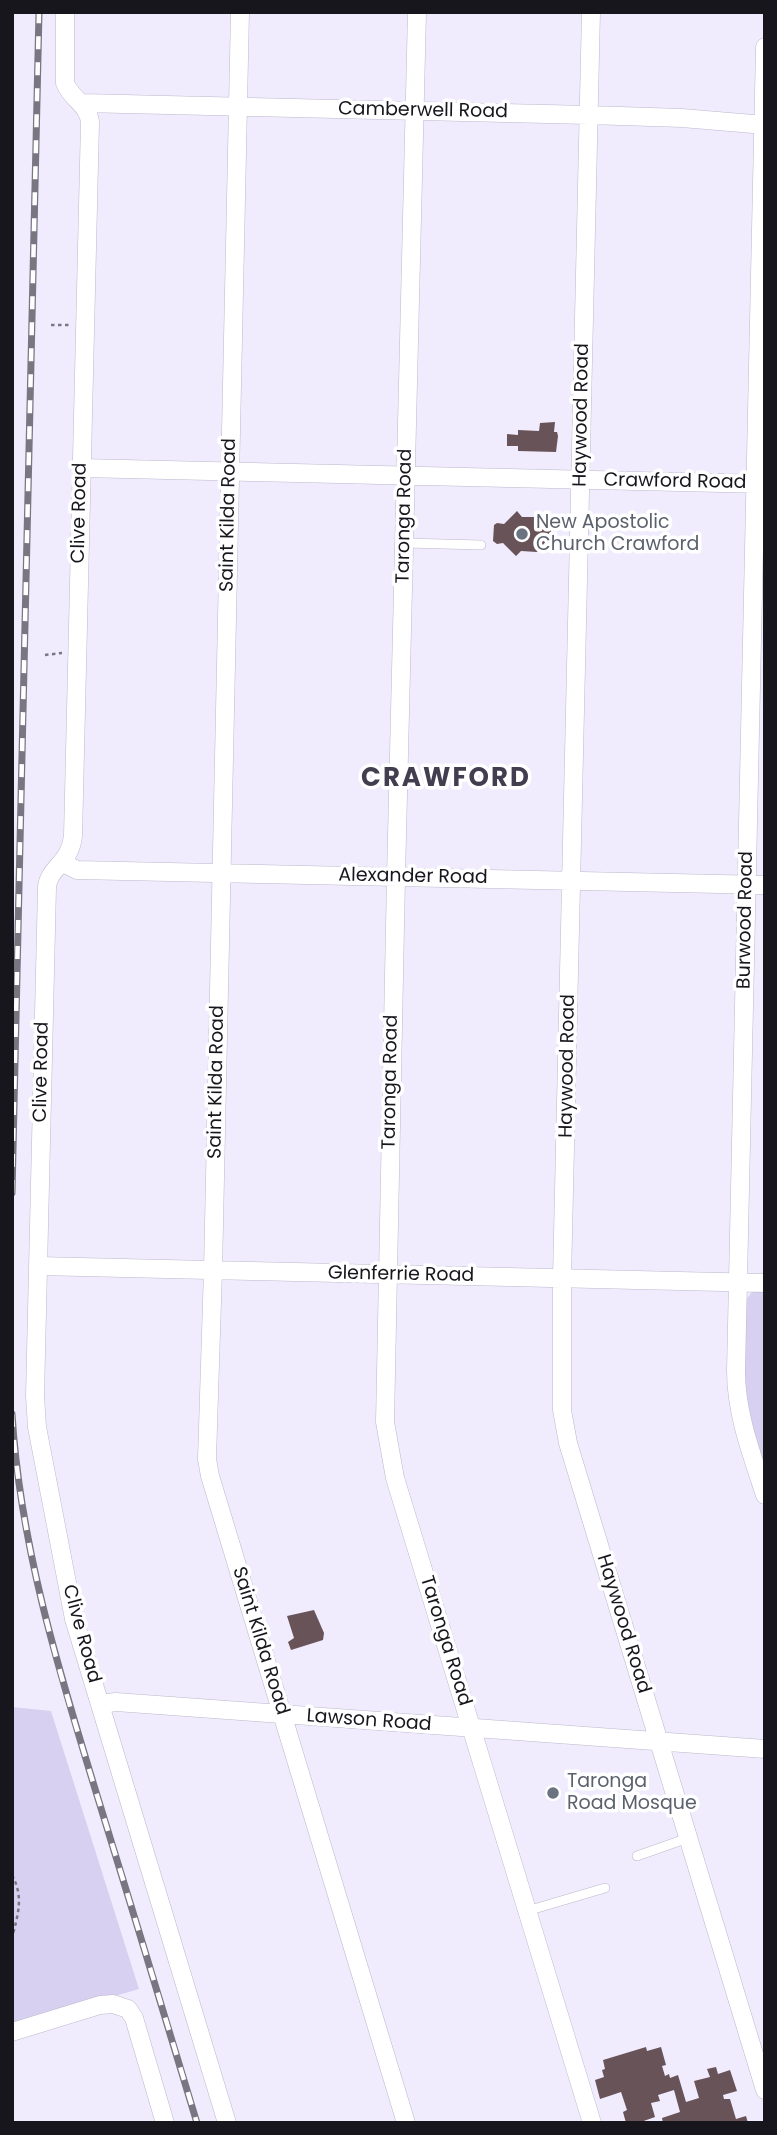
<!DOCTYPE html>
<style>
body{margin:0}
#map{position:relative;width:777px;height:2135px;overflow:hidden;background:#f0ecfd;font-family:Poppins,sans-serif}
canvas{display:block}
.frame{position:absolute;inset:0;border:14px solid #17161d;pointer-events:none}
</style>
<div id="map">
<canvas width="777" height="2135"></canvas>
<div class="frame"></div>
</div>
<script>
const context = document.querySelector('canvas').getContext('2d');
context.lineJoin = 'round';
function fillPath(path, color) { context.fillStyle = color; context.fill(path, 'evenodd'); }
function stroke(path, color, width, dash) { context.strokeStyle = color; context.lineWidth = width; context.lineCap = dash ? 'butt' : 'round'; context.setLineDash(dash || []); context.stroke(path); }
function label(font, color, halo, rows, align = 'center') {
  context.font = font + ' Poppins,sans-serif'; context.lineWidth = 7; context.setLineDash([]); context.textBaseline = 'middle'; context.strokeStyle = halo; context.fillStyle = color; for (const [text, x, y, turn = 0] of rows) {
    context.save(); context.translate(x, y); context.rotate((+turn || 0) * Math.PI / 180); context.textAlign = isNaN(turn) ? turn : align; if (halo) context.strokeText(text, 0, 0); context.fillText(text, 0, 0); context.restore();
  }
}
const green = new Path2D(`
 M765,1290V1471L743,1392L745,1301L752,1292Z
 M12,1707L51,1711L139,1989L12,2026Z`);
const building = new Path2D(`
 M555,422L554,432H557L558,436L556,452L518,451V446H507V434L518,435V430L539,431L540,423Z
 M517,511L522,517H537L548,529H551V540H547L537,552L521,551L516,556L503,543L497,544L493,541L494,525L497,523L504,524Z
 M314,1610L324,1633L323,1640L291,1650L288,1642L294,1638L287,1616Z
 M646,2047L647,2051L661,2047L666,2065L662,2066L665,2076L669,2074L670,2078L678,2075L686,2102L699,2098L694,2081L710,2077L707,2069L716,2067L718,2074L730,2070L737,2091L723,2095L724,2099H730L736,2119L746,2116L748,2123H683L682,2121L663,2123L662,2118L680,2112L674,2090L658,2095L660,2101L651,2103L655,2117L638,2123H626L623,2112L627,2110L621,2092L600,2099L595,2080L604,2077L602,2070L605,2069L603,2060Z`);
const path = new Path2D(`
 M51,325H69
 M45,655L62,653
 M765,1350V1372
 M12,1875C24,1897 18,1914 12,1938`);
const lane = new Path2D(`
 M405,543L481,545
 M637,1856L688,1838
 M527,1911L605,1888`);
const street = new Path2D(`
 M65,12V83C71,99 88,104 90,122L73,836C70,864 49,867 47,887L35,1396L37,1427L74,1619L227,2123
 M240,12L213,1270L207,1459L210,1476L406,2123
 M417,12L396,877L385,1422L395,1478L592,2123
 M591,12L562,1278V1410L568,1443L765,2090
 M765,47L736,1371C736,1414 752,1455 765,1495
 M82,103L589,115L682,118L765,125
 M81,468L765,484
 M63,863L77,870L765,885
 M38,1266L765,1283
 M100,1704L116,1702L765,1749
 M12,2032L100,2005L113,2004L128,2009L134,2018L165,2123`);
const rail = new Path2D(`
 M12,1193L39,12
 M12,1414C20,1545 58,1668 96,1792C130,1902 164,2013 197,2123`);
const markers = [
 [522,534,7,"#6b7280"],
 [553,1793,7,"#6b7280"]
];
const streetNames = [
 ["Camberwell Road",423,111,1],
 ["Haywood Road",582,415,-89],
 ["Crawford Road",675,482,1],
 ["Clive Road",80,513,-89],
 ["Saint Kilda Road",229,515,-89],
 ["Taronga Road",405,516,-89],
 ["Alexander Road",413,877,1],
 ["Burwood Road",746,920,-89],
 ["Haywood Road",568,1066,-89],
 ["Clive Road",42,1072,-89],
 ["Saint Kilda Road",217,1082,-89],
 ["Taronga Road",391,1082,-89],
 ["Glenferrie Road",401,1275,1],
 ["Haywood Road",623,1624,73],
 ["Clive Road",81,1634,75],
 ["Saint Kilda Road",260,1641,73],
 ["Taronga Road",445,1641,73],
 ["Lawson Road",369,1721,4]
];
const worshipNames = [
 ["New Apostolic",536,523],
 ["Church Crawford",536,545],
 ["Taronga",567,1782],
 ["Road Mosque",567,1804]
];
const districtNames = [
 ["CRAWFORD",446,779]
];
fillPath(green, '#d7d0f0');
fillPath(building, '#685359');
stroke(lane, '#bcb8cc', 10);
stroke(street, '#bcb8cc', 19);
stroke(path, '#7a7783', 2.5, [3.5, 3.5]);
stroke(lane, '#fff', 9);
stroke(street, '#fff', 18);
stroke(rail, '#797682', 7);
stroke(rail, '#fff', 4.5, [13]);
for (const [x, y, r, color] of markers) { const dot = new Path2D(); dot.arc(x, y, r, 0, 2 * Math.PI); context.fillStyle = color; context.fill(dot); stroke(dot, '#fff', 2.5); }
label('19px', '#17161d', '#fff', streetNames);
label('19px', '#5b616d', '#fff', worshipNames, 'left');
context.letterSpacing = '2px';
label('bold 26px', '#423e4f', '#fff', districtNames);
context.letterSpacing = '0px';
</script>
